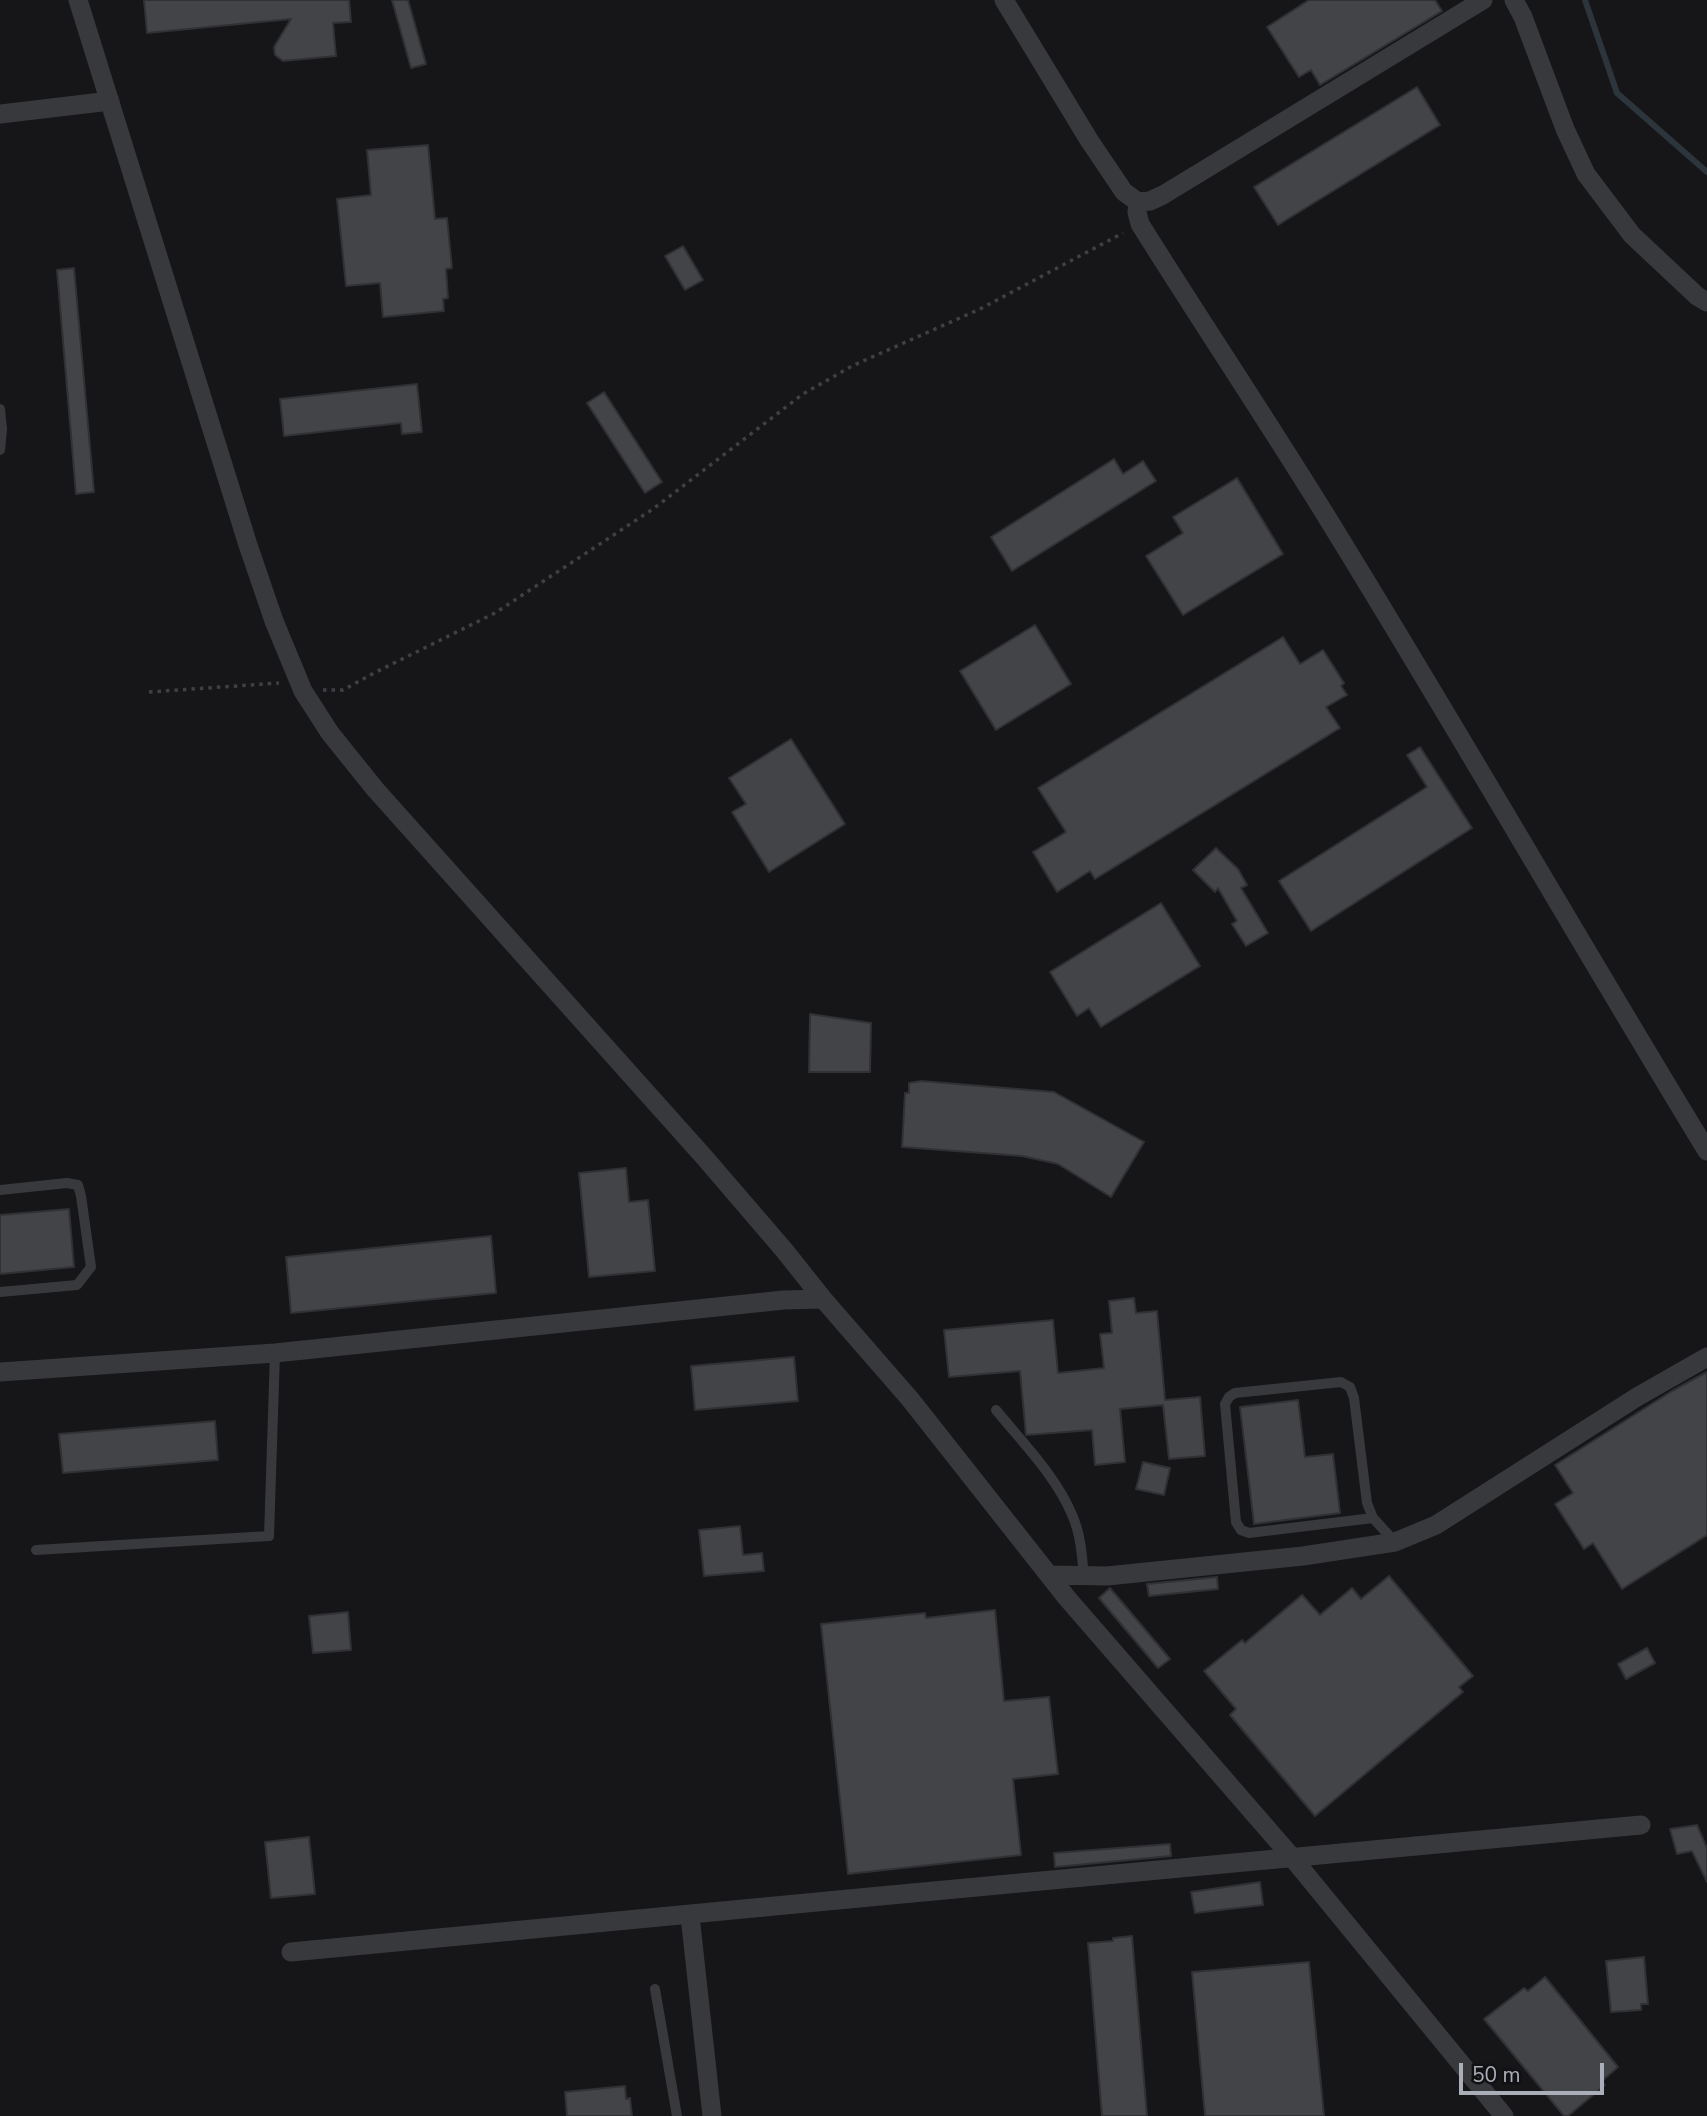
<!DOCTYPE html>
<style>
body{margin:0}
#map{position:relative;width:1707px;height:2116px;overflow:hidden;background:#161618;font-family:"Nunito Sans",sans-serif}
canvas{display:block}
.scale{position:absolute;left:1459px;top:2063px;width:145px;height:32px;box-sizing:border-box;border:4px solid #a9aeb8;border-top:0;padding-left:9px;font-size:21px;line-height:24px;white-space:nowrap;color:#a9aeb8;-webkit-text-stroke:5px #111113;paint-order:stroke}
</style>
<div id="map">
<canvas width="1707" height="2116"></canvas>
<div class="scale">50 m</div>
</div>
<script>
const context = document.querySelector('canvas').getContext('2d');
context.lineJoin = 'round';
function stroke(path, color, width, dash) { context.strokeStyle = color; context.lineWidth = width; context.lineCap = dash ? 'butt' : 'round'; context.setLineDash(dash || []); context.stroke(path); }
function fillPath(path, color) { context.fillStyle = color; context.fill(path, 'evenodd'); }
const stream = new Path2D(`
 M1585,0L1617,93L1707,172`);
const building = new Path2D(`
 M144,0H349L351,22L333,23L336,56L283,61L275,55L274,47L291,19L147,33Z
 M392,0H408L426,64L411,68Z
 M1309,0H1435L1442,11L1320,85L1311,70L1299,77L1267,27Z
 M1417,87L1440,125L1278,225L1254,187Z
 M428,145L435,219L447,218L452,268L446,269L448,298L443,299L444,311L383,317L380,283L346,286L337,199L371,195L367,150Z
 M683,246L703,280L685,290L665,256Z
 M74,268L94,492L76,494L57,270Z
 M417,384L422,432L402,434L401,423L284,436L280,399Z
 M604,392L662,482L645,493L587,403Z
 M1114,459L1123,474L1143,461L1156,481L1012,571L991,537Z
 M1237,478L1283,554L1183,615L1146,556L1183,533L1173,517Z
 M1035,625L1071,684L996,730L960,671Z
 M1283,637L1300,664L1323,650L1344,683L1341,686L1347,695L1326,707L1340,728L1095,879L1090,871L1057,892L1033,852L1066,832L1038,788Z
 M791,739L845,824L769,872L732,812L746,804L729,778Z
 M1420,747L1472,828L1311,931L1279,881L1427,787L1407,755Z
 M1216,848L1238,869L1247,885L1241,888L1268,933L1246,946L1232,924L1237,921L1218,888L1215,892L1193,870Z
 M1161,903L1200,966L1101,1027L1089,1008L1077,1016L1050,972Z
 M810,1014L871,1023L870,1072H809Z
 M921,1081L1054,1092L1144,1142L1111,1197L1058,1164L1022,1156L902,1147L905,1093H909V1083Z
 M626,1168L629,1202L648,1200L655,1271L589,1277L579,1173Z
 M69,1209L74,1267L0,1274V1215Z
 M491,1236L496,1293L291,1313L286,1257Z
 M1134,1298L1136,1313L1157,1311L1165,1400L1200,1397L1205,1456L1169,1459L1163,1405L1120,1409L1125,1462L1095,1465L1092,1430L1026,1435L1020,1371L949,1377L944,1330L1053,1320L1058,1373L1104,1368L1100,1334L1112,1333L1109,1301Z
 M794,1357L798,1401L695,1410L691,1366Z
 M1707,1372V1535L1622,1589L1593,1543L1584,1549L1555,1504L1573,1493L1555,1465L1672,1391Z
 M1298,1400L1305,1457L1333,1454L1340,1513L1254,1524L1240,1407Z
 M215,1421L218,1460L63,1473L59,1434Z
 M1143,1462L1170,1468L1164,1495L1136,1489Z
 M740,1526L743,1555L762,1553L764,1571L704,1576L699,1530Z
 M1389,1576L1473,1676L1459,1687L1463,1692L1315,1816L1230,1715L1236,1709L1204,1671L1242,1640L1245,1643L1302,1595L1320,1615L1352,1588L1361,1599Z
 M1217,1577L1218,1589L1149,1596L1147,1584Z
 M1110,1588L1170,1659L1158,1668L1099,1598Z
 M995,1610L1004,1701L1049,1697L1058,1774L1013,1779L1021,1855L848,1874L821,1624L925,1613L926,1618Z
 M348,1612L351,1650L313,1653L309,1616Z
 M1647,1648L1655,1663L1626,1679L1618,1664Z
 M1697,1825L1707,1848V1882L1692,1851L1677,1854L1670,1829Z
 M309,1837L315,1894L271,1898L265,1842Z
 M1170,1844L1171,1856L1055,1867L1054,1853Z
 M1260,1882L1263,1905L1195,1913L1191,1892Z
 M1132,1936L1147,2116H1102L1088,1943L1113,1941V1938Z
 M1644,1957L1648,2004H1641V2010L1611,2012L1606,1961Z
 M1309,1962L1324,2116H1205L1192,1972Z
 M1545,1977L1618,2067L1602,2081L1605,2085L1568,2116H1564L1484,2019L1524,1988L1528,1991Z
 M625,2086L626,2099L630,2098L632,2116H567L565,2092Z`);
const path = new Path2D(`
 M323,690H343L374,673L495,613L653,509L803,394L852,366L980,309L1123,233
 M149,692L279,683`);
const lane = new Path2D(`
 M0,409L2,429L0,450
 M0,1190L67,1183L78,1185L81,1196L91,1267L77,1285L0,1292
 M996,1410C1023,1443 1057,1477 1073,1517C1081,1536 1082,1557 1084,1577
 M1373,1518L1249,1533L1241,1530L1236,1522L1225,1404L1229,1397L1235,1393L1341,1382L1350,1387L1354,1398L1367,1503L1373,1518L1395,1542
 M36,1550L269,1536L275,1353
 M655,1989L677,2116`);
const street = new Path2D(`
 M78,0L248,545L274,621L303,691L330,733L375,789L705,1158L784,1250L823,1299L910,1399L1067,1598L1290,1855L1504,2116
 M1004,0L1089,140L1124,192L1138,202L1150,201L1163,195L1483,0
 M1514,0L1523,17L1565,129L1586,174L1632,235L1697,296L1707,302
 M0,114L110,101
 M1138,202L1137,212L1140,224C1202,323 1267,420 1328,519C1457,728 1579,941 1707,1151
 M0,1372L275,1353L784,1300L823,1299
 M1049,1575L1107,1576L1303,1556L1395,1542L1436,1525L1637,1397L1707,1357
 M690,1916L712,2116
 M291,1952C741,1911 1191,1864 1641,1825`);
stroke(stream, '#2d353c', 6);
fillPath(building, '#434448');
stroke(building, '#303134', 2);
stroke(path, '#3e4044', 3.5, [3.5, 5]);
stroke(lane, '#38393d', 10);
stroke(street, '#38393d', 19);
</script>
